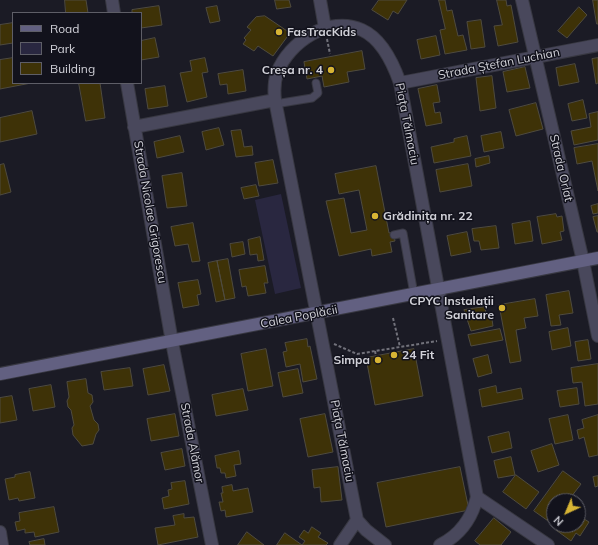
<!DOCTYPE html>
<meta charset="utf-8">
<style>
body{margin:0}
#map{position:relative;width:598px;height:545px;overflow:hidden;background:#1b1b25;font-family:Mulish,sans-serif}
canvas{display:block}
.legend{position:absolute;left:12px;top:12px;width:130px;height:72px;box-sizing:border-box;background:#12121c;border:1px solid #5e5e67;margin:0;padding:5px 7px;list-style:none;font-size:12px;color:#d1d1d8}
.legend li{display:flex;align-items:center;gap:8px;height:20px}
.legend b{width:20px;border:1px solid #5e5e67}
.north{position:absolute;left:546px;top:493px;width:40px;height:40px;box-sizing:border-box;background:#12121c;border:1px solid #5e5e67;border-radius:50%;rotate:224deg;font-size:11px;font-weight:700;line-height:16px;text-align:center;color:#d1d1d8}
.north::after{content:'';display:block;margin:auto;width:14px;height:18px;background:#d7b434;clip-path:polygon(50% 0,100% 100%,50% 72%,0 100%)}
</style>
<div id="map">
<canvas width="598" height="545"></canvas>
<ul class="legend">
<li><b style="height:5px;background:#626081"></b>Road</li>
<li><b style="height:11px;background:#292740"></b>Park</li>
<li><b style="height:11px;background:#3e3207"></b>Building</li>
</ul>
<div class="north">N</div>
</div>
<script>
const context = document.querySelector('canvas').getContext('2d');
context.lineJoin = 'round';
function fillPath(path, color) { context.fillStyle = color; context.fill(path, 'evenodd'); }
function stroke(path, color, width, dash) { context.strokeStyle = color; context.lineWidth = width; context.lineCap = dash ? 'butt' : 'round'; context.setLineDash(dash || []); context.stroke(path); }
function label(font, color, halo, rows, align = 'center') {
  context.font = font + ' Mulish,sans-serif'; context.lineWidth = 3; context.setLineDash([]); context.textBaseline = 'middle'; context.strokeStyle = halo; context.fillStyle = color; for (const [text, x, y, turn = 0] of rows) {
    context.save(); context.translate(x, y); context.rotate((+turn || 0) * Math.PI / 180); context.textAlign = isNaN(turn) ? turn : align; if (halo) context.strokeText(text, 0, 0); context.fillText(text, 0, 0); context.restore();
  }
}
const green = new Path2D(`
 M281,194L301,288L275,294L255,200Z`);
const building = new Path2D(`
 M65,0H86L88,13H66Z
 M275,0H289L291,7L277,9Z
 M379,0H407L398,14L393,11L388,20L372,10Z
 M439,0H445L447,11L452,10L458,36L463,35L467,50L445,54L440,30L445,29Z
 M497,0H506L507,6L511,5L518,42L498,46L494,26L502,25Z
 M593,0H598V24H597Z
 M159,6L162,25L141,28V13H132V10Z
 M217,6L220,21L210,23L206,8Z
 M579,7L587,15L567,38L558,31Z
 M265,16L290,33L273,56L258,46L254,51L243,44L246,40L244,38L251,30L247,27L256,17Z
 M481,20L485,47L471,49L467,22Z
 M13,23V43L0,45V25Z
 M436,36L440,55L421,59L417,40Z
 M155,38L159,57L141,60V41Z
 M362,51L365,69L347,72L349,82L324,87L322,76L307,79L304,62Z
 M13,58V83H31L0,89V60Z
 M205,58L208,72L202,73L207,97L187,102L180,73L192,71L190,61Z
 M598,58V83L596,84L592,59Z
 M575,64L579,82L559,86L556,68Z
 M525,67L530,88L507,92L503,72Z
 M243,70L246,91L228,94L227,84L220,85L218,74Z
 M492,76L496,108L480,111L476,78Z
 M79,83H100L105,118L86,121Z
 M437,85L440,102L433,103L435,113L440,112L442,123L426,126L418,89Z
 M165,86L168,106L148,109L145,89Z
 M583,100L587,118L572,121L568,104Z
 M536,103L543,129L516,136L509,110Z
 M32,111L37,134L0,142V118Z
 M598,112V140L574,145L571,131L591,127L589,114Z
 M219,128L224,145L206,150L202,132Z
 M241,130L244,147L252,146L253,155L236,157L231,131Z
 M501,132L504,148L484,152L481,136Z
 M180,136L184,152L157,158L154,142Z
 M467,136L471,156L434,163L431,147L454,142V139Z
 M598,144V191L592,161L577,164L574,148Z
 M489,156L490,163L476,167L475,159Z
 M273,160L278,183L259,186L255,163Z
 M4,164L11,192L0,195V165Z
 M468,164L472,186L440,192L436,170Z
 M376,166L389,233L393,232L395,241L390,242L392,252L372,256L371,249L339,256L326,201L344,198L351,233L367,230L359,190L339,194L335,174Z
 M182,173L187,206L167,208L162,176Z
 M256,185L259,196L244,199L241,188Z
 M598,204V213L593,214L591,206Z
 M556,214L557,217L562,216L564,231L560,232L562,240L542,244L537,217Z
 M598,216V232H597L593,217Z
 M530,221L533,241L515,244L512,224Z
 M193,223L200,261L192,262L188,244L175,246L171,227Z
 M496,226L499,248L481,250L479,241H474L472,229Z
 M467,232L471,252L451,256L447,236Z
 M260,237L264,260L258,261L257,254L250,255L248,240Z
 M243,242L245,254L232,257L230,244Z
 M228,259L235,298L225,300L217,261Z
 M217,261L225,300L216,302L208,263Z
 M265,266L268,283H264L266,293L248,296L246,286L242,287L239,270Z
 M198,280L201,294L197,295L199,305L183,308L178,283Z
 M569,291L573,313L559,315L561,325L551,326L546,295Z
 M535,299L538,316L524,318L526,328L516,330L521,361L510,363L499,305Z
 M485,307L486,314L491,313L493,326L471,331L464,310Z
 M568,328L571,346L552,350L549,332Z
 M500,329L503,340L471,346L468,335Z
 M307,339L308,347L310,346L317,379L303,382L300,364L286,367L283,352L287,351L285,343Z
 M588,340L591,359L578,361L575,342Z
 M266,349L273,386L248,391L241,354Z
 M414,349L423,396L375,405L366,358Z
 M488,355L492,373L478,377L473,359Z
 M598,364V404L585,406L582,382L573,383L571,368Z
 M164,365L170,391L148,395L143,369Z
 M130,368L133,386L104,390L101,372Z
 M298,369L303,393L283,397L278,373Z
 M86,379L88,393L92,395L93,402L90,406L94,420L98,424L99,430L96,434L93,444L82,446L73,435L72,428L74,425L71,410L68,407L67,401L69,397L67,382Z
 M51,385L55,407L33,411L29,389Z
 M496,386L497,393L521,388L523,399L482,407L479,390Z
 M577,388L579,404L560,407L557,391Z
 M243,389L248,410L216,416L212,395Z
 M12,396L17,420L0,423V398Z
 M175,414L179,436L151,441L147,419Z
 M325,414L333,452L308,457L300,419Z
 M568,415L573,440L555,444L549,419Z
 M598,415V455L589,457L584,437L579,439L577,430L584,428L582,420Z
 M509,432L512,448L492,453L488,437Z
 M552,444L559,465L538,472L531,451Z
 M182,449L185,466L165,470L161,453Z
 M239,451L241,464L234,465L236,476L226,478L225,473H221L220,468H217L215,456Z
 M511,457L515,475L498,478L494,461Z
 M338,467L342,500L321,502L320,487L314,488L312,470Z
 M460,467L469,510L386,527L377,483Z
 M563,471L581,484L568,501H554V520L551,523L534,511Z
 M30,472L35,498L19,501L18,498L9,500L5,479L15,477V475Z
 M516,475L539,492L526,509L503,492Z
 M598,476V486L595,487L593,477Z
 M185,481L189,504L164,509L162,498L169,496L168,490L172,489L171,483Z
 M232,485L233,491L248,488L253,512L226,517L225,510L221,511L219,502H223L221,493H223L222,487Z
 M54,507L59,532L35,537L34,532L25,533V529L17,531L15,522L20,521L19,513Z
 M184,514V518L194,517L198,537L158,545L155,528L175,525L173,516Z
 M578,515L589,522L580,536L576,533L571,541L556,530L559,525H578Z
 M494,518L511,532L501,545H480L475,541Z
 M312,527L321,533L318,537L328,543L326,545H302L305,541L299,537L304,530L308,533Z
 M247,532L264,545H238Z
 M285,533L302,545H277Z
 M44,539L45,545H30L29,542Z`);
const path = new Path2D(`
 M327,39L330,54
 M393,318L400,347
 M334,344L357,354L437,341
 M375,351L376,356`);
const service = new Path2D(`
 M275,104L312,98L318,93L316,83
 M394,235L403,233L414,294`);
const minor = new Path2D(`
 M112,0L114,13
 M320,0L325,28
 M522,0L583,261L598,336
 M127,83L172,342L212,545
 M400,83L598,45
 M134,127L275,100
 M477,497L548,545
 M0,532L2,545
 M340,545L357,520
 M385,545L366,530L357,520L275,100C274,91 274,82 277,73C289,42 329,15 362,30C382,39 393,63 400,83L477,497C472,518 460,535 440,545`);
const secondary = new Path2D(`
 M0,374L598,258`);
const markers = [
 [279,32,4,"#d7b434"],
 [331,70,4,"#d7b434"],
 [375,216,4,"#d7b434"],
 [502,308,4,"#d7b434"],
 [394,355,4,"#d7b434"],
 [378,360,4,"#d7b434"]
];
const poiNames = [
 ["FasTracKids",287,32],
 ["Creșa nr. 4",323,70,"right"],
 ["Grădinița nr. 22",383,216],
 ["CPYC Instalații",494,301,"right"],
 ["Sanitare",494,315,"right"],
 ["24 Fit",402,355],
 ["Simpa",370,360,"right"]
];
const streetNames = [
 ["Strada Ștefan Luchian",499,64,-11],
 ["Piața Tălmaciu",407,124,79],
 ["Strada Orlat",561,168,77],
 ["Strada Nicolae Grigorescu",150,212,80],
 ["Calea Poplăcii",299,317,-11],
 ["Piața Tălmaciu",342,441,79],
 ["Strada Alămor",192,443,79]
];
fillPath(green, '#292740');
fillPath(building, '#3e3207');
stroke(building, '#4f4b3f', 1);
stroke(service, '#383842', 9);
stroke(minor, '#383842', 14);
stroke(secondary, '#383842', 14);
stroke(path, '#72727b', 2, [3, 2]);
stroke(service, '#49485c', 7);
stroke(minor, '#49485c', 12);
stroke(secondary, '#626081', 12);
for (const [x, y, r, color] of markers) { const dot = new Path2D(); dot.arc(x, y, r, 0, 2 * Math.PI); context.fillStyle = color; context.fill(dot); stroke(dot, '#12121c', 1.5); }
label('bold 12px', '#d1d1d8', '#12121c', poiNames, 'left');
label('12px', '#d1d1d8', '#12121c', streetNames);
</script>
